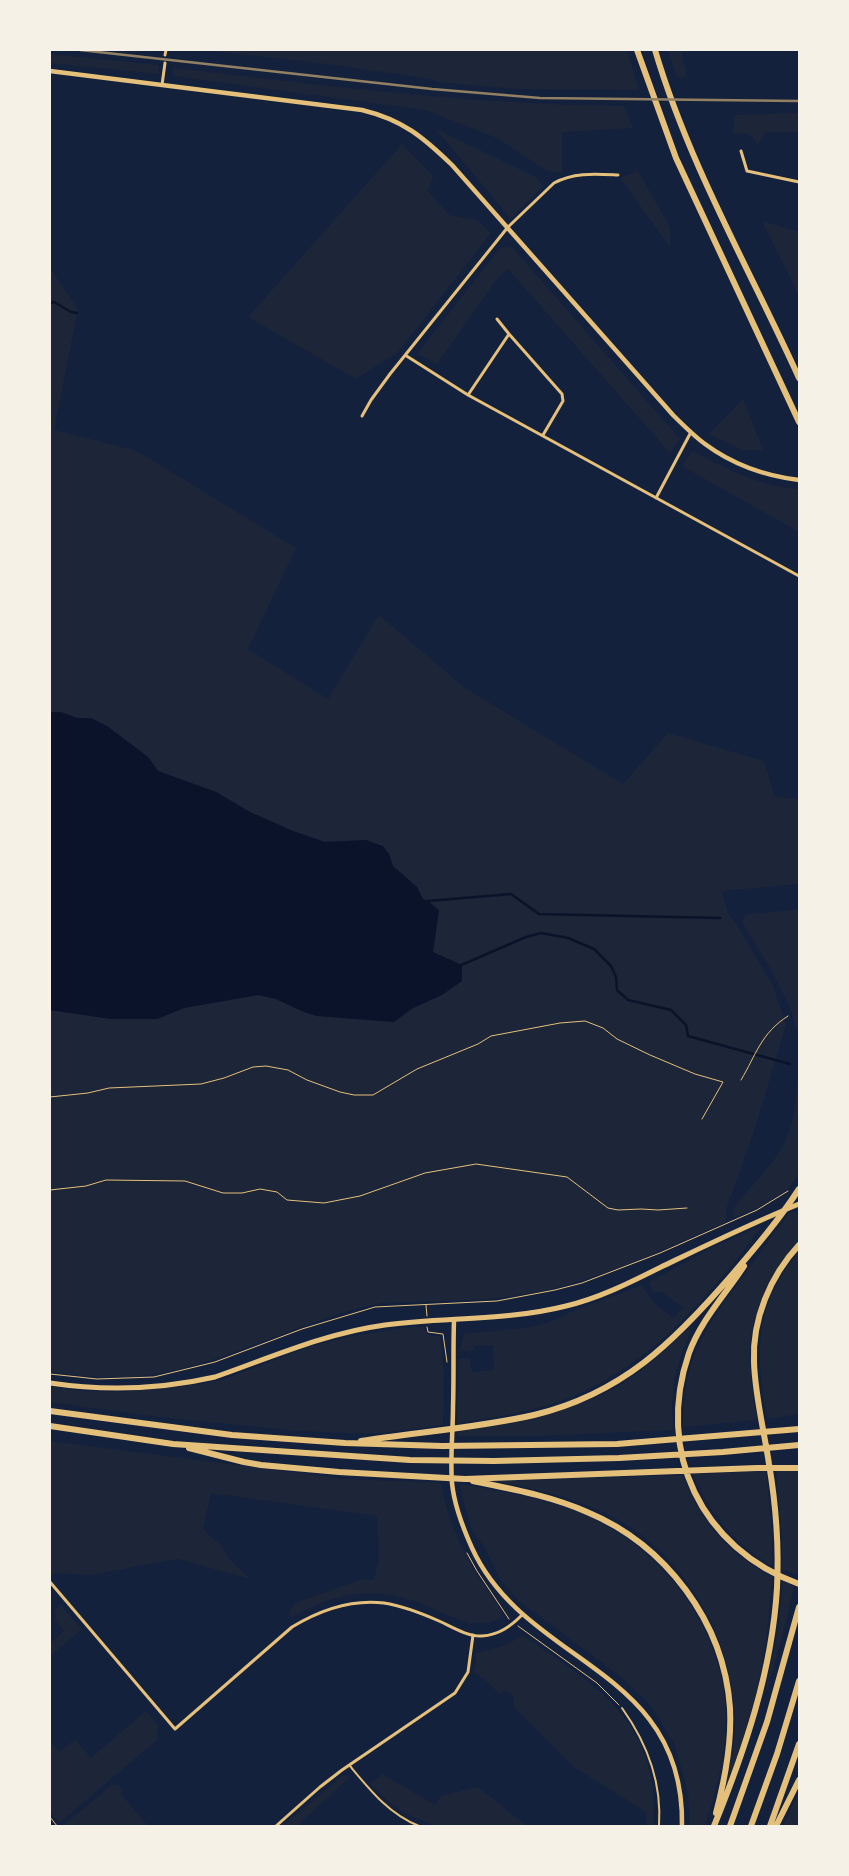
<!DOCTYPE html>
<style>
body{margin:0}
#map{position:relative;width:849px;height:1876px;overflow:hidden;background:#14213d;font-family:"PT Sans",sans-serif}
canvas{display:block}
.frame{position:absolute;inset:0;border:51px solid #f6f1e7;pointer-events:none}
</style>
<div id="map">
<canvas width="849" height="1876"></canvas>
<div class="frame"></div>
</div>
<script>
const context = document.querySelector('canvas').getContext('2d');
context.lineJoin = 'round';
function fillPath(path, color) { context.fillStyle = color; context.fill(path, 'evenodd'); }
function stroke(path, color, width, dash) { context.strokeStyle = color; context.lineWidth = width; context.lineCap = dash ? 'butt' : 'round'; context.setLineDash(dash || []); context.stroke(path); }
const green = new Path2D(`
 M205,50H627L639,90L516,89L438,82L432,79L335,65Z
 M668,50H681L687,77L677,78Z
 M50,54L158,65L159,74L50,63Z
 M173,68C323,85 473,105 624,106L633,128L562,132V173L547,171L497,138L425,110L173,76Z
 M799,113V132H765L757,145C754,134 743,131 733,135L735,115Z
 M436,129L536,177L543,186L511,219Z
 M402,144L433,176L428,191L449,215L477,220L491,233L398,352L356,379L248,317Z
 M638,171L670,227V247L620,178Z
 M762,221L799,232V295Z
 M512,247L680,439L670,453L508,269L496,280L437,364L417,354L500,248Z
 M50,268L78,309L54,430L137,451L296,548L248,649L328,699L379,615L465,688L623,784L668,733L764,761L775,797L799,799V884L721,891L729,915L737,925L773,986L786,1025L755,1128L726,1210V1222C653,1254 577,1291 497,1298C468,1301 439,1301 410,1302C397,1302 384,1302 372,1305C298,1322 231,1361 156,1374C121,1380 85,1377 50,1372V1010L111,1019H157L184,1008L258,995L276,999L304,1012L317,1016L394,1022L413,1008L442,995L433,952L439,910L423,899L417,887L393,866L389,854L366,840L325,842L293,831L250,812L216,792L158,771L148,757L107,726L91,718H77L61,712H50Z
 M743,399L763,450H743L709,434Z
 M692,451C728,469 758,486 799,489V532L682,466Z
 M799,909V1035L787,1000L771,970L742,922L745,915Z
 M799,1057V1174L789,1188L763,1205L733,1218L732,1212L737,1203C751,1186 771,1167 782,1148C797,1121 797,1087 799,1057Z
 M799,1210V1241C773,1268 754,1305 750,1343C748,1369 753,1395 757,1420L683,1427L684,1402L687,1380L695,1352L708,1327L728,1297L788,1214Z
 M762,1226C710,1296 651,1365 569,1398C534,1412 494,1417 457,1423L459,1359L470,1358L472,1372L494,1370L493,1345L474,1346L473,1350L460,1351L464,1334C495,1330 543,1331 568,1313L642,1285C650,1300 659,1309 674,1318L683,1307L661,1292H653L649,1282L715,1246Z
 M799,1252V1414L767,1419C756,1354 753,1305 799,1252Z
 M412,1327H424C427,1337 431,1336 440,1336C445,1366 444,1395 443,1425L382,1433H348L298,1431L159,1417L50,1402V1386L72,1390L120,1392L202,1384L225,1379L309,1347L351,1336Z
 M690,1329V1333L681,1355L674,1380L672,1406L673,1430L536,1436H458V1430C512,1423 567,1414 615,1388C633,1378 649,1364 664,1351C672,1344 680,1334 690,1329Z
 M50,1441L346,1479L441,1483C446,1514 458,1543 474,1570C484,1586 496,1599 503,1616C477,1635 446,1613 420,1603C408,1599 396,1595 383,1594C350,1590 319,1601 291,1618L289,1614L291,1608L296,1603L362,1579L374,1580L379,1560L377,1516L211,1493L203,1528L209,1536L220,1544L229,1559L251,1579L178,1559L89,1575L50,1573Z
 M776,1470L799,1471V1566L797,1575L782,1569V1538Z
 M766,1471L772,1535V1566C734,1543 710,1515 693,1474Z
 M682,1475C702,1522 726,1552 772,1577C770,1607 767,1638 761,1669C753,1710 739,1751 725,1791C730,1766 736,1741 735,1715C731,1635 683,1551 609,1515C573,1497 533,1488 493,1481Z
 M460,1484C501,1491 545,1498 585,1515C664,1549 726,1631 726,1719C726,1755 716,1791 705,1826H690L688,1792L674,1743L651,1706L620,1676L520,1602L501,1581L485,1548L472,1530L465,1508Z
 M783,1581L794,1586L783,1634L764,1699L778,1630Z
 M60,1605L82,1629L50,1656V1643L64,1631L54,1619L56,1617L54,1611Z
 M523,1635C576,1673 634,1703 650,1772C654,1789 654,1809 654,1826H647L646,1812L574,1767L514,1707V1700L512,1693L504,1691L499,1694L489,1683L474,1672L476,1663V1653C494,1650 508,1645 523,1635Z
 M146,1711L159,1726L157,1733L158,1739L59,1823L50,1812V1741L60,1752L75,1739L91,1758Z
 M382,1774L435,1805L441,1796L478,1787L527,1826H435L404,1813L388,1801L370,1784Z
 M344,1775L350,1777L297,1826H282Z
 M112,1785L119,1786L122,1789L121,1794L148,1826H62Z
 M799,1792V1821L797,1826H783Z`);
const water = new Path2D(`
 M50,712H61L77,718H91L107,726L148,757L158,771L216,792L250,812L293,831L325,842L366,840L383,846L389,854L393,866L417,887L423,899L428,901L439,910L433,952L462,965V981L442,995L413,1008L394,1022L317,1016L304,1012L276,999L258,995L184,1008L157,1019H111L50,1010Z`);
const stream = new Path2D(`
 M50,303L54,302L71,312L77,313
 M428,901L511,894L539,914L720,918
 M459,966L526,937L541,933L568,938L594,949L611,966L616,977L617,990L628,1000L671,1010L686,1025L688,1036L790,1064`);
const path = new Path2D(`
 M741,1080C756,1055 761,1033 788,1016
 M50,1097L88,1093L109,1088L201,1084L224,1078L253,1067L266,1066L288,1070L307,1080L340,1092L354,1095H373L417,1069L478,1044L491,1036L560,1023L585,1021L603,1028L617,1039L650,1055L695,1074L723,1082L702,1119
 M50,1190L86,1186L106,1180L185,1181L223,1193H242L260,1189L277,1192L287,1200L324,1203L360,1196L425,1173L476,1164L567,1177L608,1208L618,1210L641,1209L658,1210L687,1208
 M426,1305L427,1316
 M427,1327L428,1332L443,1334L447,1362
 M50,1374L97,1379L154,1377L215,1362L302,1329L375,1307L497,1301L555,1290L582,1283L660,1253L757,1210L788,1191
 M467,1553L477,1571L509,1619
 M518,1626L597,1683L619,1705
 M50,1817L57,1826`);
const service = new Path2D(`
 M622,1708C647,1743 662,1783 659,1826
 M350,1766C370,1790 389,1814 419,1826`);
const minor = new Path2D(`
 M165,55L166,50
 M162,85L165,63
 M741,151L747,171L799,182
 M497,319L509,334
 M405,355L468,395L799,576
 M468,395L509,334L562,394L563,401L543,435
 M362,416L371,400L390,374L508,227L554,183C574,172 596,174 618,175
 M656,498L691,432
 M50,1582L175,1729L292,1627C320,1610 351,1599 384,1603C403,1606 421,1613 439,1621C452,1627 468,1637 482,1636C499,1635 511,1626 522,1615
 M276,1826L320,1787L342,1770L455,1693L468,1672L473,1635`);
const tertiary = new Path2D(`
 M50,71L362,110C403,120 423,137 452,165L673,415C683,425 694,436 705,444C732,464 766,476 799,480
 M454,1320C453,1349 454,1378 453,1407C453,1432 450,1457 452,1483C454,1504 463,1528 472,1548C526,1666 685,1666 682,1826`);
const secondary = new Path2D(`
 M50,1383C104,1391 162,1389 215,1377C272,1357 326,1333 385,1325C446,1317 507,1321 566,1306C600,1298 631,1282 661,1267C707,1245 752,1223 799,1204`);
const motorway = new Path2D(`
 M637,50L676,158L799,422
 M655,50C689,165 750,270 799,378
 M744,1266C725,1295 701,1320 689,1353C655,1452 701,1548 799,1584
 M50,1411L232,1435L345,1443L442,1446L617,1444L799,1429
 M50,1426L173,1444L410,1460L494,1461L619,1458L723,1452L799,1445
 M361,1441C418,1432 477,1428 534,1415C622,1394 674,1342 731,1276C755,1248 779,1220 799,1189
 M189,1448L244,1462L261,1465L339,1472L465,1479L757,1468H799
 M473,1481C512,1489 551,1496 587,1512C666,1545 724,1622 730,1708C732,1744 725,1779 716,1813
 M714,1826C745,1750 772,1671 777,1588C779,1547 776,1505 769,1464C764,1430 755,1396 754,1362C752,1320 770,1276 799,1245
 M730,1826L767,1722L799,1607
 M751,1826L777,1754L799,1681
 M770,1826L799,1744
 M776,1826L799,1780`);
const rail = new Path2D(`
 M80,50L432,89L540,98L799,101`);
fillPath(green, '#1d2539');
fillPath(water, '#0b132b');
stroke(stream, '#0b132b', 2.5);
stroke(path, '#e5c07b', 1);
stroke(service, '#e5c07b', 2);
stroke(minor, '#e5c07b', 3);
stroke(tertiary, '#e5c07b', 4.5);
stroke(secondary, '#e5c07b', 5);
stroke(motorway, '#e5c07b', 6);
stroke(rail, '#918062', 2.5);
</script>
